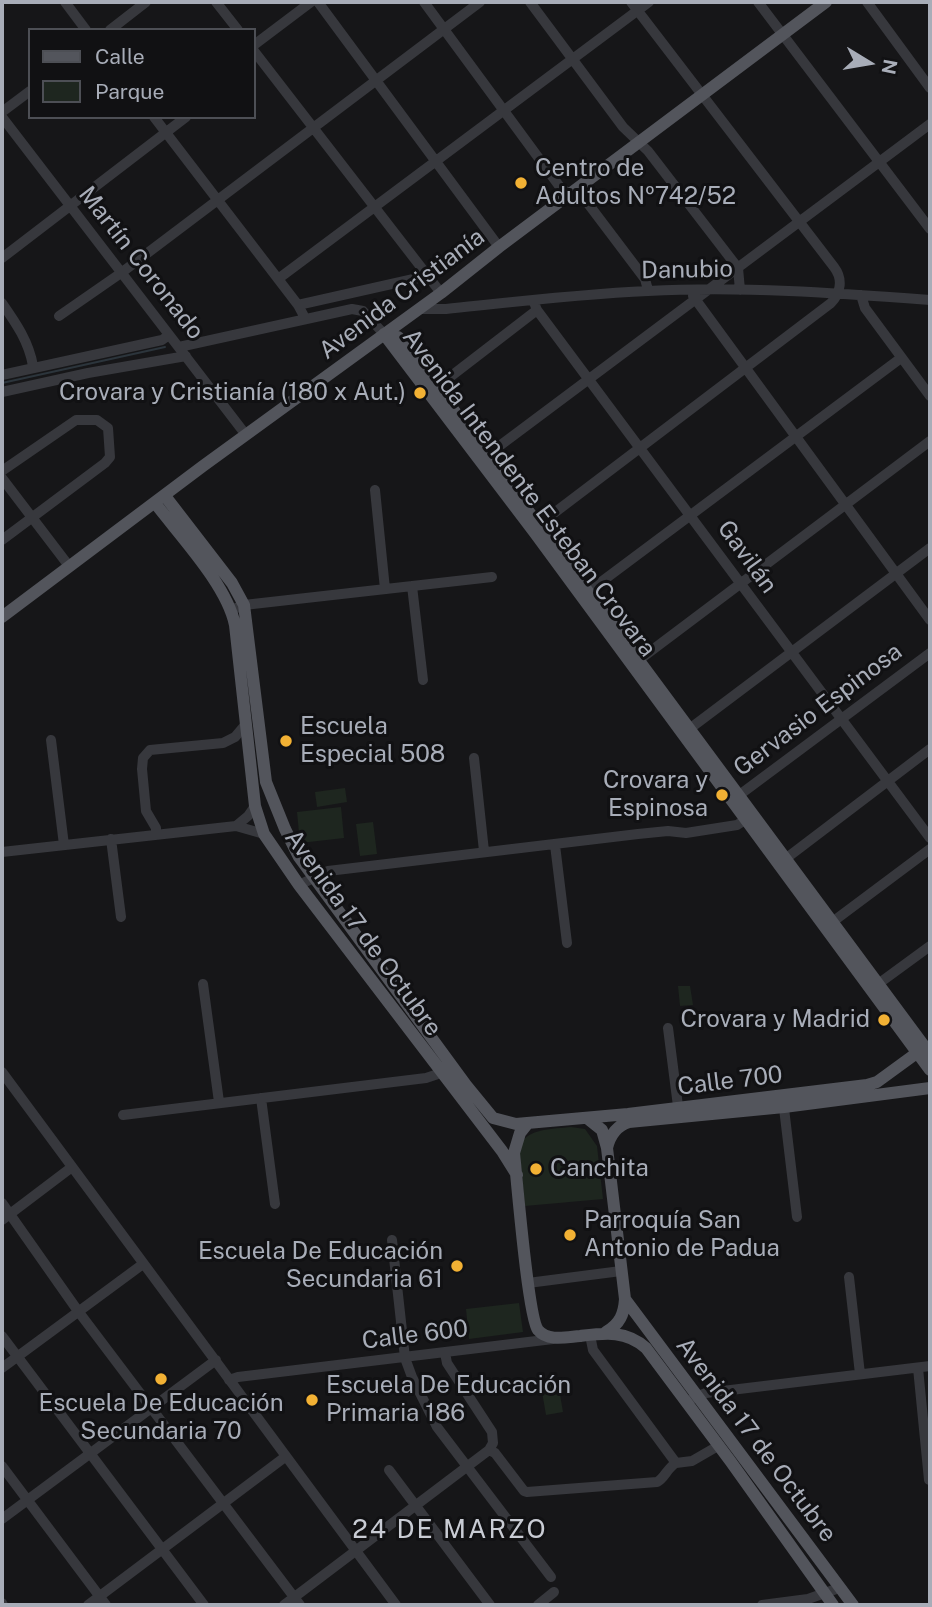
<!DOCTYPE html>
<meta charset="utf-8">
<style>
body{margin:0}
#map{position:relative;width:932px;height:1607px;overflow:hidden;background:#161618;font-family:"Public Sans",sans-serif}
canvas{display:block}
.frame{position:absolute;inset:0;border:4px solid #a8adb8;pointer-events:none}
.legend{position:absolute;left:28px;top:28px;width:228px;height:91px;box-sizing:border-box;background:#111113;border:2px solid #4d4f55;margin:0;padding:9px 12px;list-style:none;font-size:21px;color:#a8adb8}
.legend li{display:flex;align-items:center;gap:14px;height:35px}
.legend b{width:35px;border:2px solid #4d4f55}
.north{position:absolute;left:834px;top:28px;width:70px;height:70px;-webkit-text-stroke:5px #111113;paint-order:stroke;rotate:101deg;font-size:19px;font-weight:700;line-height:28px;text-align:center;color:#a8adb8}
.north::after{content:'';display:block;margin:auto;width:24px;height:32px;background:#a8adb8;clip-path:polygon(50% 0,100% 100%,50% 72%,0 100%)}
</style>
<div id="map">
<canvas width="932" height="1607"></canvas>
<div class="frame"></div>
<ul class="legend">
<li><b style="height:9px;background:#53555c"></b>Calle</li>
<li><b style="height:19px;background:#1e261f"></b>Parque</li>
</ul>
<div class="north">N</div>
</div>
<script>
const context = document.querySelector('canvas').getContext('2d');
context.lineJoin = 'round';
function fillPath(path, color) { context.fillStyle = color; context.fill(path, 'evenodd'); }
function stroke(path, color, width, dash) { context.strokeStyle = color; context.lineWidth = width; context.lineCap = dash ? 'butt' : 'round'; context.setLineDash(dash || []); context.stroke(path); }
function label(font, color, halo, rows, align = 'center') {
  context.font = font + ' "Public Sans",sans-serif'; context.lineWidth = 6; context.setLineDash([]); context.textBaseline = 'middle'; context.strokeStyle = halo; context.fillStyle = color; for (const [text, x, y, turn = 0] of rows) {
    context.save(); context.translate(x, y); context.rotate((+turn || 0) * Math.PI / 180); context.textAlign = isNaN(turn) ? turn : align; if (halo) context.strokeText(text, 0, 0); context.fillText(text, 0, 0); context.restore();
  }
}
const green = new Path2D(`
 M345,788L347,802L317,807L315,792Z
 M341,807L344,838L300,843L297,812Z
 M373,822L377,854L360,856L356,824Z
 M678,986H690L693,1005L680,1006Z
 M571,1127L585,1129L597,1146L603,1199L525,1206L519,1146C528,1128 553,1129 571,1127Z
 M519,1303L523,1332L469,1339L466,1309Z
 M558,1383L563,1412L546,1415L541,1386Z`);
const stream = new Path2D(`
 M2,383L165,347`);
const minor = new Path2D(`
 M65,2L86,30
 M216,2L238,30
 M318,2L499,247
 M424,2L560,187L570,195
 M530,2L623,127L648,151L738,268L740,290
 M758,2L930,229
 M867,2L930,88
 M110,30L146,2
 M254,45L311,2
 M254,51L441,293
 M2,112L30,91
 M2,117L246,435
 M154,117L298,305L305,318
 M577,189L645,279L648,290
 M2,258L186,117
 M278,279L649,2
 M861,295L865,308L930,396
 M693,296L930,620
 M533,300L537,310L930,838
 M2,303C16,323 29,342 33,366
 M298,305L427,276
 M419,309H446C513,302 580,294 648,291C742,286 836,293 930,300
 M59,316L121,273L480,2
 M179,347L352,309L363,311L384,334
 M2,375L162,340L169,335
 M437,387L537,310
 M2,392L88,373L186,356
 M482,459L930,124
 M2,471L76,420H97L108,428L110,457L105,463L2,540
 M2,478L69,566
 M375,490L385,589
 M533,529L831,303C841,292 843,279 834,267L631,2
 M412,586L423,680
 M585,594L901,358
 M231,610L244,605L492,577
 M635,663L930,441
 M684,733L930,548
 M51,740L64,845
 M474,758L484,851
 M734,799L930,653
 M236,826L248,816L255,806
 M156,834V828L146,811L142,769L143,758L150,750L223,743L235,737L246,724
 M111,839L121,917
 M555,845L567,943
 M2,852L236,826L264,834
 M780,863L930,749
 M299,885L328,871L638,834L668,831L686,833L737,825L745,820
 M827,926L930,849
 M203,984L219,1102
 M874,987L930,946
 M668,1028L679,1114
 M2,1072L396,1605
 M261,1098L275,1204
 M783,1100L797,1217
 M123,1115L426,1078L447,1071
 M2,1203L78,1311L300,1605
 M2,1220L72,1167
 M392,1240L405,1358L412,1377L437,1427L551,1577
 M849,1277L860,1374
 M528,1283L621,1271
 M590,1335L593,1350L676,1463L692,1461L718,1446
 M2,1336L204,1605
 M445,1353L447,1363L492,1432L493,1443L489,1450
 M2,1368L143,1264
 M918,1368L929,1480
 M229,1380L238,1377L553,1339
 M693,1398L706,1393L930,1366
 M489,1450L495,1453L524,1491L527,1492L657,1482C665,1478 667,1468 676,1463
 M2,1466L106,1605
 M389,1470L490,1605
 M2,1519L216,1360
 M2,1603L3,1605
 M88,1605L285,1457
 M284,1605L489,1450
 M538,1605L554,1592
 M762,1605L808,1599L839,1588`);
const major = new Path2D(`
 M384,334L535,533L930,1070
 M384,334L398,337L404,343L930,1054
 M165,496L232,583L244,605L266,782L285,829L299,857L466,1085L493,1118L516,1124L628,1114L867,1085L877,1082L925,1047
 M155,503C180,536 227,585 235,625L255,806L264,834L299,885L502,1151L517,1175
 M2,617L203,466L441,293L499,247L826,2
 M587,1118L602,1130L607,1148L625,1299C624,1314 620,1324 606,1332
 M528,1123L520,1133L514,1153C517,1180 528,1317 538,1330C548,1342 567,1337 580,1336C605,1333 626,1330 646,1348L731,1462L833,1605
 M607,1148C610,1135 616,1126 629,1122L784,1107L930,1088
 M625,1299L853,1605`);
const markers = [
 [521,183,7,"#f2b134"],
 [420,393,7,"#f2b134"],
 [286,741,7,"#f2b134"],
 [722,795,7,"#f2b134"],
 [884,1020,7,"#f2b134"],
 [536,1169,7,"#f2b134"],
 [570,1235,7,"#f2b134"],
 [457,1266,7,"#f2b134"],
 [161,1379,7,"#f2b134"],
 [312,1400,7,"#f2b134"]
];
const poiNames = [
 ["Centro de",535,169],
 ["Adultos Nº742/52",535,197],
 ["Crovara y Cristianía (180 x Aut.)",406,393,"right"],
 ["Escuela",300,727],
 ["Especial 508",300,755],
 ["Crovara y",708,781,"right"],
 ["Espinosa",708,809,"right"],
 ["Crovara y Madrid",870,1020,"right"],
 ["Canchita",550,1169],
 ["Parroquía San",584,1221],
 ["Antonio de Padua",584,1249],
 ["Escuela De Educación",443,1252,"right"],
 ["Secundaria 61",443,1280,"right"],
 ["Escuela De Educación",326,1386],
 ["Primaria 186",326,1414],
 ["Escuela De Educación",161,1404,"center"],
 ["Secundaria 70",161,1432,"center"]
];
const streetNames = [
 ["Martín Coronado",141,263,52],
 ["Danubio",687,270,-1],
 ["Avenida Cristianía",402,294,-37],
 ["Avenida Intendente Esteban Crovara",529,493,53],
 ["Gavilán",747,557,54],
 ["Gervasio Espinosa",818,710,-37],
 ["Avenida 17 de Octubre",363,933,54],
 ["Calle 700",730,1081,-7],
 ["Calle 600",415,1335,-7],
 ["Avenida 17 de Octubre",756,1440,53]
];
const neighbourhoodNames = [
 ["24 DE MARZO",450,1530]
];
fillPath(green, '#1e261f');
stroke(stream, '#2c353c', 2);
stroke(minor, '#37383d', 10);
stroke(major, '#53555c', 12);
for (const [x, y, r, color] of markers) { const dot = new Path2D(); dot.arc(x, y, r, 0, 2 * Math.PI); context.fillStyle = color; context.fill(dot); stroke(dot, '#111113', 2.5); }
label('24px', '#a8adb8', '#111113', poiNames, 'left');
label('24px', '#a8adb8', '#111113', streetNames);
context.letterSpacing = '2px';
label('26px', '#c9ccd4', '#111113', neighbourhoodNames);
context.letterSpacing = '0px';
</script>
